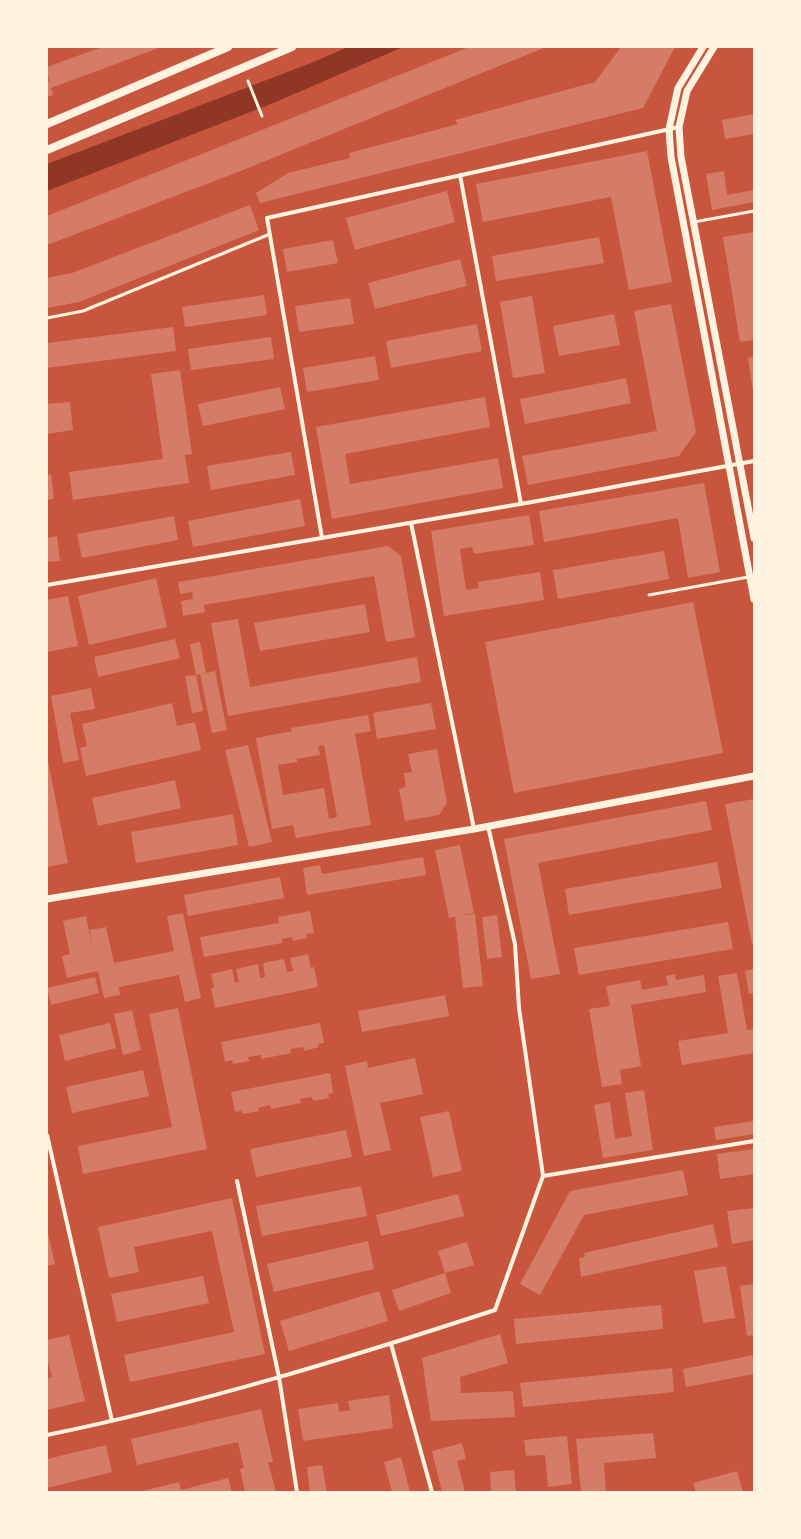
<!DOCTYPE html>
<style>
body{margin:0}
#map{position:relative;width:801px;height:1539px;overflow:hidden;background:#c8553d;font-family:"Asap Condensed",sans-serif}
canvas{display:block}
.frame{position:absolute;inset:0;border:48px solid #fff3e0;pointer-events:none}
</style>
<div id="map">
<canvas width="801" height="1539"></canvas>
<div class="frame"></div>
</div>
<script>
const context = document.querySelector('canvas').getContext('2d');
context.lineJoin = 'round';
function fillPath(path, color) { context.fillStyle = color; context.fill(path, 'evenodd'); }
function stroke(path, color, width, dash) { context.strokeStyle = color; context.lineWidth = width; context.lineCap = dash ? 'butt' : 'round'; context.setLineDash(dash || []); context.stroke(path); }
const water = new Path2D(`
 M348,47H403L271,104L47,191V164L311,63Z`);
const building = new Path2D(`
 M102,47H161L51,88L53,95L47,97V83L49,82L47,67Z
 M469,47H546L243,170L47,245V216Z
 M621,47H675L643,108L260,203L256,193L288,173L350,158L349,153L458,124L455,120L595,82Z
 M754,114V134L725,139L722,120Z
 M647,151L672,282L629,290L611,197L483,222L476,184Z
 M724,171L727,195L754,190V202L712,210L706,174Z
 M447,191L455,222L355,250L346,218Z
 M250,205L259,230L79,302L47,308V278L72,273Z
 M754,232V340L740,342L723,237Z
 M599,237L604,263L496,281L492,256Z
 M333,240L338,263L287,272L283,249Z
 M460,259L467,286L375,309L368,283Z
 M264,295L267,315L185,327L182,307Z
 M532,296L545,373L513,378L500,302Z
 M350,298L354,324L299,332L295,306Z
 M671,304L696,432L679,456L528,485L522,456L657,431L634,311Z
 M614,314L620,345L559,356L553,326Z
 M477,324L482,351L391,368L386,341Z
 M173,327L176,351L47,368V343Z
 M271,337L274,359L191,370L188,349Z
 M375,356L379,380L307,392L303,368Z
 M754,357V392H753L748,358Z
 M180,370L192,454L185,455L189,483L73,500L69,472L163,459L151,374Z
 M626,378L631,403L525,424L520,399Z
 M280,387L285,409L203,426L198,404Z
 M485,397L490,427L345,454L350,484L498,458L503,488L332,519L316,427Z
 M70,402L73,430L47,434V404Z
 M291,452L295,475L211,490L207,466Z
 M51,474L54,499L47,500V475Z
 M704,483L720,572L688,578L678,518L544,542L539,511Z
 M300,499L305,526L193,547L188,521Z
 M529,515L534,545L474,554L472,547L460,549L466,590L479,588L478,582L540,572L544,600L444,616L431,531Z
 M174,516L178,540L82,558L77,534Z
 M57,536L60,561L47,562V538Z
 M388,546L401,556L415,637L386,642L374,576L204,605L205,612L183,616L181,601L193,599L192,592L180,594L178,582Z
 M664,551L669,579L558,599L553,570Z
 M156,578L167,627L89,645L78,596Z
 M68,596L78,646L47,652V600Z
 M693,602L723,753L514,793L485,642Z
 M365,604L370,632L260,651L254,623Z
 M238,619L250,687L417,657L421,682L228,716L211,623Z
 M175,639L180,658L98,677L94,657Z
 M200,642L206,673L215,671L227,730L212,733L200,674L196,675L190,644Z
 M196,675L203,711L192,713L185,676Z
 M91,688L95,709L70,713L79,760L63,763L51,696Z
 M172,703L177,726L195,722L201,750L86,776L80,748L87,746L82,724Z
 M431,703L436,729L377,739L373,713Z
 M368,715L371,731L355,734L371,825L296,838L293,825L272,829L256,738L292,731L291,728ZM324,745L337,817L329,819L324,788L283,795L278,765L297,762V759L320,755L318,746Z
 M248,745L272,842L249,847L225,750Z
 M437,749L447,803L439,815L405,821L399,789L406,787L404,773L412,772L408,754Z
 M47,756L68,863L47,867Z
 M175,780L181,808L98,826L92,798Z
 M754,799V943L752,944L725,804Z
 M706,801L712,830L538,863L560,974L531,979L504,839Z
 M233,814L238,845L136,863L131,832Z
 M460,845L474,913L457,916L475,914L483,986L463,988L455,916L449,918L435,850Z
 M423,857L426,875L307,895L303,868L320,865L322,874Z
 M717,862L722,888L569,915L565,889Z
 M280,877L284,898L188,916L184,895Z
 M310,911L314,933L306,934L307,938L293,941L292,937L282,939V943L204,957L200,937L279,923L278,917Z
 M183,913L201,998L185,1002L179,975L119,987L120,995L104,998L98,971L67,978L62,956L70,954L63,921L86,916L92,946L90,930L106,927L114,963L174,951L167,916Z
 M497,915L502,957L487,959L482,917Z
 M728,922L733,949L579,975L574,948Z
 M308,954L311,968L314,967L318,987L215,1008L211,988L214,987L211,974L232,969L235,983L239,982L236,969L258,964L260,978L265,977L263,963L284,959L287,972L293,971L290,958Z
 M754,969V993L749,994L745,971Z
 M737,973L747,1030L754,1029V1053L682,1065L678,1041L728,1033L718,976Z
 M675,974L676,980L704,975L706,992L631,1005L641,1066L620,1070L622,1084L602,1087L589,1009L610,1006L606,986L640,980L642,990L668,985L666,976Z
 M95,977L99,993L51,1005L47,988Z
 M445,995L449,1016L362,1032L358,1011Z
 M178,1008L207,1149L83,1174L78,1146L172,1127L149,1014Z
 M132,1010L141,1050L123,1055L114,1014Z
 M110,1023L116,1048L65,1061L59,1035Z
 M320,1023L324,1043L318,1044L319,1047L304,1051L303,1047L290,1049L291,1053L261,1059V1055L248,1057L249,1061L233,1064L232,1060L225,1062L221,1042Z
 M415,1058L423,1094L380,1103L391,1150L364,1156L345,1066L367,1061L368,1068Z
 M143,1070L149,1096L72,1113L66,1087Z
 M330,1073L333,1093L328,1094L329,1098L313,1101L312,1097L300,1099L301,1103L271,1109L270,1105L258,1108L259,1111L242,1114V1111L235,1112L231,1092Z
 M644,1090L653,1150L603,1158L594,1105L610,1102L615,1139L632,1136L625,1093Z
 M449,1111L462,1171L433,1177L420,1117Z
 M754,1121V1134L716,1140L714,1127Z
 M346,1130L352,1157L256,1177L250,1149Z
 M754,1149V1174L720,1179L717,1154Z
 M683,1170L688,1195L584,1215L540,1295L520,1284L570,1191Z
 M361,1186L367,1216L262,1236L256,1206Z
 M458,1194L464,1216L381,1236L376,1215Z
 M232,1198L265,1354L130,1382L124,1355L234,1332L212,1231L134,1247L139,1272L109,1278L98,1227Z
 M754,1208V1240L732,1244L727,1211Z
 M713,1224L718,1247L581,1277L579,1258L585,1257L584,1253Z
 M47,1229L55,1264L47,1266Z
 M368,1241L374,1269L274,1292L267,1264Z
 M467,1242L474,1265L445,1273L438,1251Z
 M726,1266L735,1318L703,1323L694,1271Z
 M445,1273L451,1293L399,1311L392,1290Z
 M203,1276L209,1303L117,1322L111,1294Z
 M754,1284V1335L747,1336L740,1286Z
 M379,1291L388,1321L289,1351L280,1321Z
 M661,1305L663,1329L516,1344L514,1319Z
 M500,1334L508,1363L460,1377L461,1393L513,1391L515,1417L431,1421L422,1358Z
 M69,1335L85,1401L47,1410V1379L52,1377L47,1358V1340Z
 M754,1355V1374L686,1387L683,1369Z
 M672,1368L674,1392L523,1407L520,1383Z
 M389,1395L393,1428L303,1441L298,1409L338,1403L339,1412L350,1410L348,1401Z
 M261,1409L273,1462H268L276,1492H245L240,1469L244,1468L238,1442L137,1465L131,1439Z
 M653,1433L656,1458L604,1463L606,1492H581L576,1439Z
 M567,1436L572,1484L548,1487L545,1455L526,1456L524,1440Z
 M462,1443L466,1459L457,1461L465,1492H442L432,1451Z
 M106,1445L112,1472L47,1488V1459Z
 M401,1457L410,1492H392L384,1462Z
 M322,1465L327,1492H310L307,1467Z
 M514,1470L516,1492H491L490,1472Z
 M737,1471L743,1492H696L693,1483Z
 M228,1478L232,1492H138L179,1482L181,1490Z`);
const service = new Path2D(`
 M248,81L262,116
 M694,222L754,211
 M47,318L83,311L270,234
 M649,595L754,576`);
const minor = new Path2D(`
 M460,175L521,504
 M411,523L474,829
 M322,538L267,218L679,127
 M47,585L532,502L754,461
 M47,1135L112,1421
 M543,1176L754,1141
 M237,1181L279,1377L297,1492
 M391,1344L432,1492
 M47,1435C199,1404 348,1358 495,1310L543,1176L519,1008L515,944L488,826`);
const tertiary = new Path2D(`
 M703,47L678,88L669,129L671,157L754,599
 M714,47L687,91L679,127L681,157L754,538
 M47,899L474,829L754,776`);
const secondary = new Path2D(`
 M47,124L228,47
 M47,150L292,47`);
fillPath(water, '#8f3625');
fillPath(building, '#d67c66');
stroke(service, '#fff3e0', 3);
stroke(minor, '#fff3e0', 4);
stroke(tertiary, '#fff3e0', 7);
stroke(secondary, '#fff3e0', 8);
</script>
